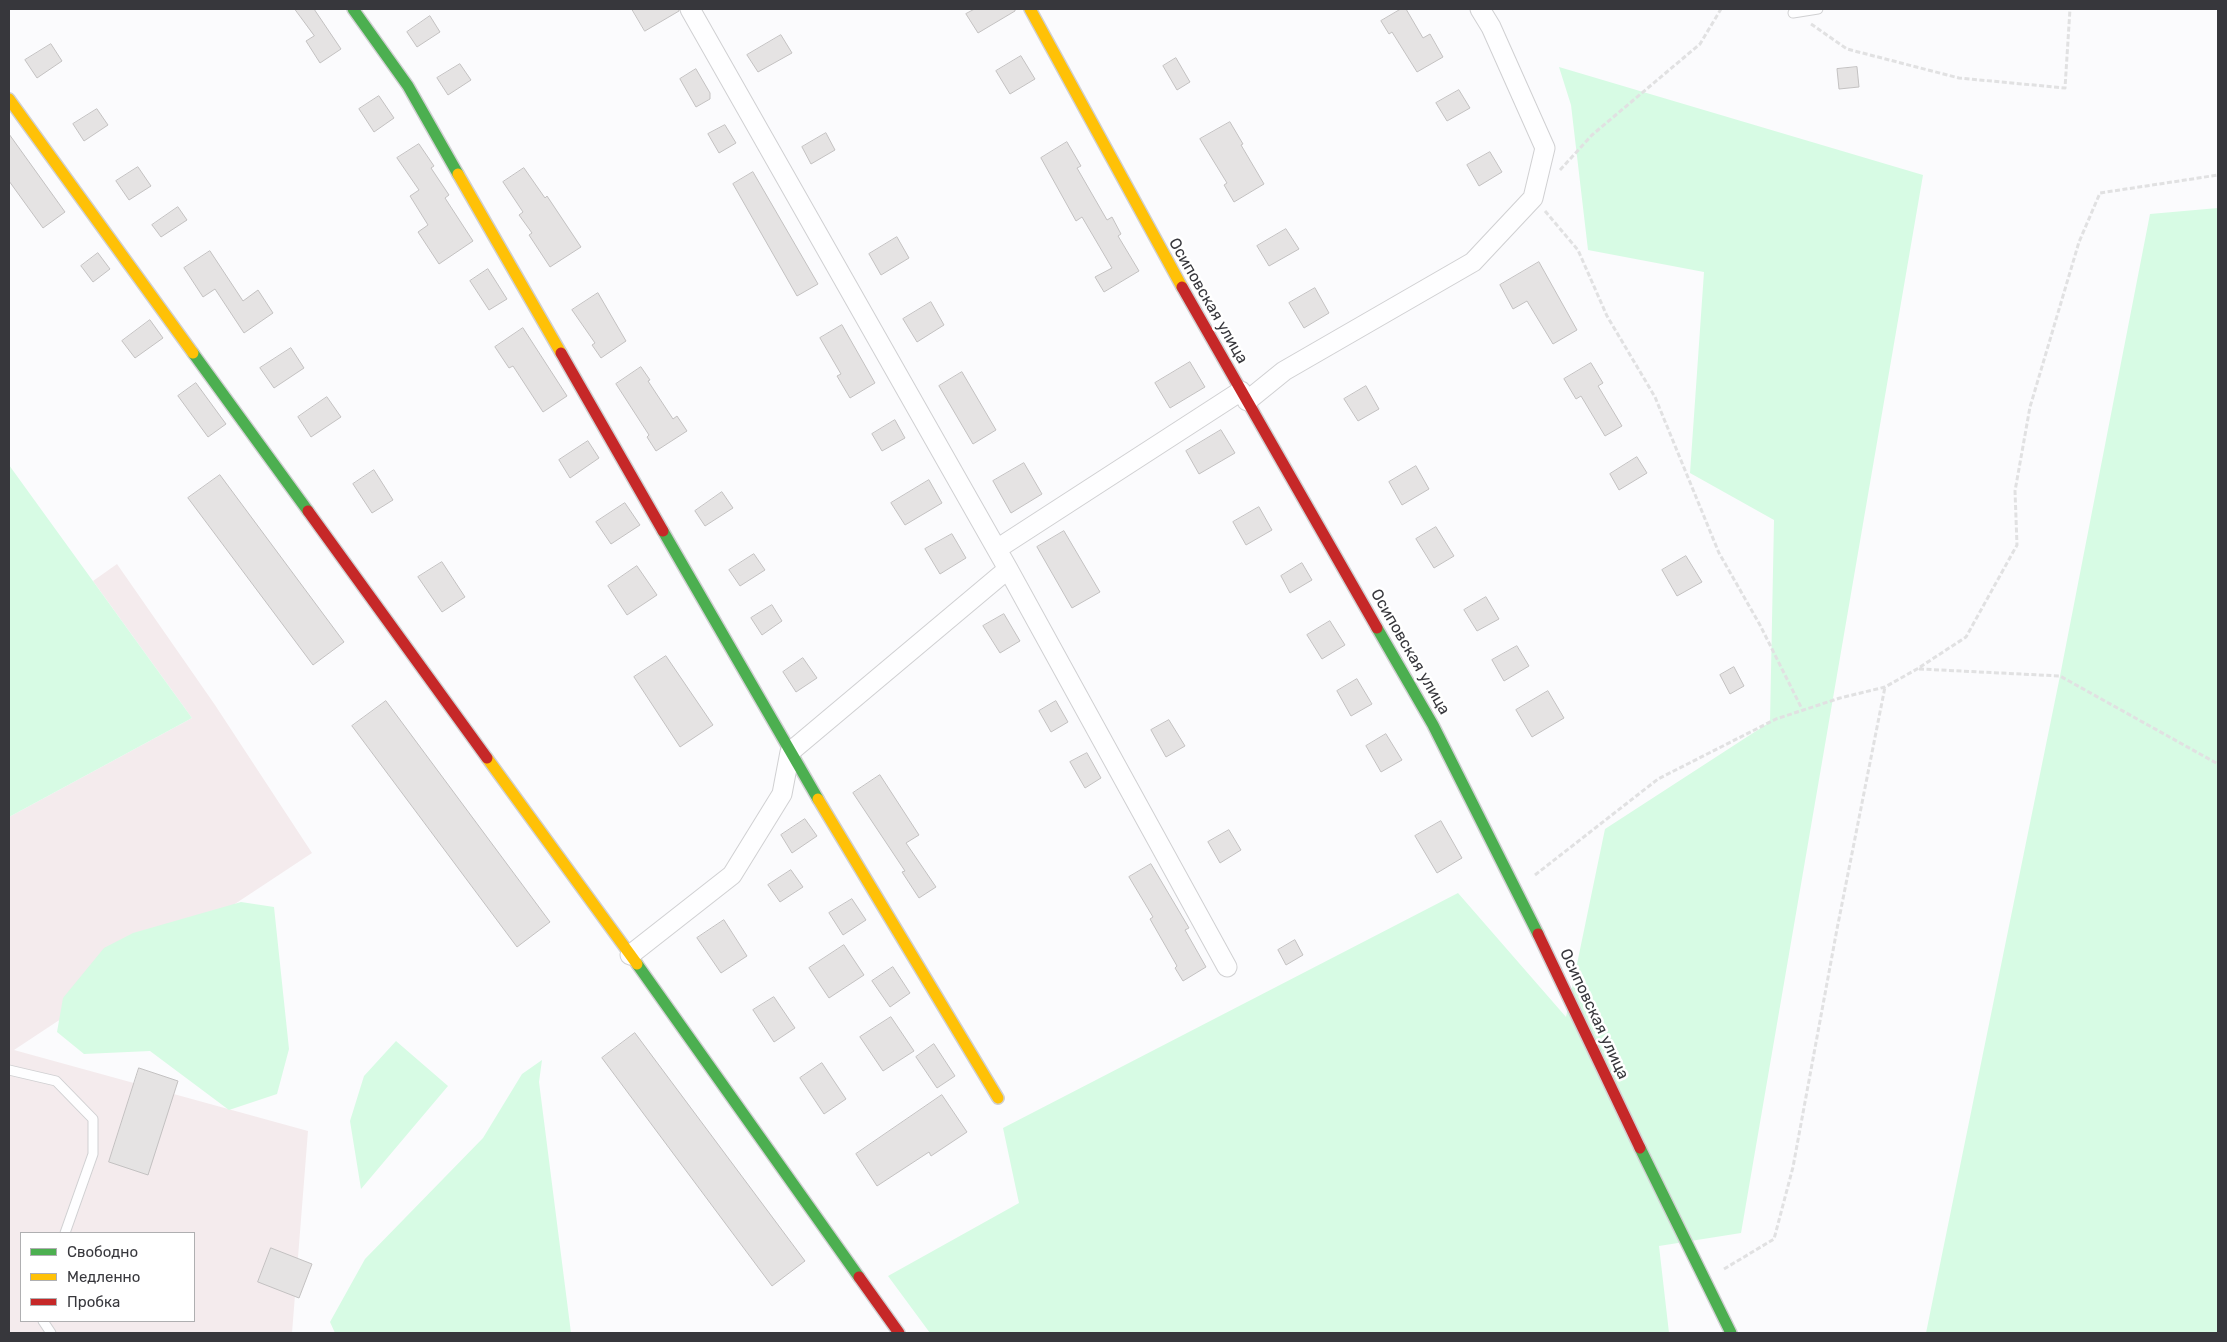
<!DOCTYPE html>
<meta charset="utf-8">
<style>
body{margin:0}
#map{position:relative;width:2227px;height:1342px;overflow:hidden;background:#fbfbfd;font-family:Rubik,sans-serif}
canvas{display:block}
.frame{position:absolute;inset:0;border:10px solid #37373c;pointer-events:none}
.legend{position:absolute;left:20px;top:1232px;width:175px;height:90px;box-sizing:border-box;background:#fff;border:1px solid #afafb1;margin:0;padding:6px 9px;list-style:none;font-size:15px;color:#37373c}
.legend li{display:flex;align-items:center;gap:10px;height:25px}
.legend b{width:25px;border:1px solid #afafb1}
</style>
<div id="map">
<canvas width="2227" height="1342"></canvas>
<div class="frame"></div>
<ul class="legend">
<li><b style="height:6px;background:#4caf50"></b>Свободно</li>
<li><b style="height:6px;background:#ffc107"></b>Медленно</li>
<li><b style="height:6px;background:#c62828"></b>Пробка</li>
</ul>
</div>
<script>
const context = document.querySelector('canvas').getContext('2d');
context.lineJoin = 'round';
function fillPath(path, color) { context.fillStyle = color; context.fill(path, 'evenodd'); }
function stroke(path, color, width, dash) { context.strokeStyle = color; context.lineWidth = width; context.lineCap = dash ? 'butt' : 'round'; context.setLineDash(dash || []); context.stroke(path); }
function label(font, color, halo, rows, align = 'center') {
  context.font = font + ' Rubik,sans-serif'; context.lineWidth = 5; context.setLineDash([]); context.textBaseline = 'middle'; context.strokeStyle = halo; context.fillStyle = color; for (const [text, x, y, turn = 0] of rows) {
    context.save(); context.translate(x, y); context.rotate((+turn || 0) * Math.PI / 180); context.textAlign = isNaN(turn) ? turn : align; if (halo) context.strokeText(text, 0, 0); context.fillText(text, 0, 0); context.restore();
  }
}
const industrial = new Path2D(`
 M117,564L215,705L312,853L14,1050L308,1131L292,1333H9V817L192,718L93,581ZM21,1233H194V1321H21Z`);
const green = new Path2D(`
 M1559,67L1923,175L1741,1233L1659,1246L1669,1333H930L888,1276L1019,1203L1003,1128L1458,893L1566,1017L1605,829L1770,722L1774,520L1690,473L1704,272L1588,250L1571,105Z
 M2218,208V1333H1926L2060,676L2150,214Z
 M9,465L192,718L9,817Z
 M241,902L274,907L289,1049L277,1094L229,1110L150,1051L84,1054L57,1032L63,998L104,948L133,933Z
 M396,1041L448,1086L361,1189L350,1121L364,1076Z
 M542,1060L539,1082L571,1333H335L330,1322L365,1259L483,1138L522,1074Z`);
const building = new Path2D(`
 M295,9H314L341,49L320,63L306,41L314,36Z
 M632,9H679V11L645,31Z
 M975,9H1015V11L978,33L966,14Z
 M1401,9H1406L1423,38L1430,34L1443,57L1417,72L1392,32L1389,34L1381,21Z
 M430,16L440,32L417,47L407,32Z
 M781,35L792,53L758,72L747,55Z
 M51,44L62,61L37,78L25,60Z
 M1021,56L1035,79L1010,94L996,71Z
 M1176,58L1190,82L1177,90L1163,66Z
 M460,64L471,80L448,95L437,78Z
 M1857,67L1859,87L1839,89L1837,69Z
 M696,69L710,93V99L696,107L680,79Z
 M1459,90L1470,108L1447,121L1436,103Z
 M379,96L394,118L374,132L359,109Z
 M97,109L108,125L84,141L73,124Z
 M1230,122L1243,144L1241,145L1264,184L1234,202L1224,185L1227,183L1200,139Z
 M725,125L736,143L719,153L708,134Z
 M826,133L835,150L811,164L802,147Z
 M9,134L65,212L43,228L9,181Z
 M1067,142L1081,166L1077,168L1107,220L1112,217L1121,234L1118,236L1139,271L1104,292L1095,277L1112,268L1082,217L1076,221L1041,158Z
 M419,144L434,166L431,168L449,195L445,198L473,241L439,264L418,232L428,225L410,196L419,190L397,158Z
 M1490,152L1502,172L1479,186L1467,165Z
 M138,167L151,186L129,200L116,181Z
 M524,168L545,198L547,196L581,247L550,267L529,235L532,233L519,215L523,212L503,182Z
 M753,172L818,284L797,296L733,184Z
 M178,207L187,220L161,237L152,225Z
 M1286,229L1299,249L1269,266L1257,246Z
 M897,237L909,258L881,275L869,254Z
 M210,251L243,301L258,290L273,313L244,333L215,289L203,297L184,268Z
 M98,253L110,269L93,282L81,266Z
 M1539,262L1577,330L1553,344L1527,301L1513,309L1500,285Z
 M488,269L507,299L489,310L470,281Z
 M1315,288L1329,313L1304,328L1289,303Z
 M598,293L626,341L601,358L592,345L595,343L572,310Z
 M931,302L944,325L917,342L903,319Z
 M150,320L163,338L135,358L122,341Z
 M842,325L875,383L850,398L837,376L841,374L820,338Z
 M523,328L567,396L543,412L513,366L509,368L495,347Z
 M291,348L304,368L274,388L260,368Z
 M1190,362L1205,387L1170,408L1155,383Z
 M1591,363L1603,383L1598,386L1622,426L1605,436L1581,396L1576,399L1564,379Z
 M641,367L650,380L648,381L673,419L677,416L687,431L656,451L647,437L649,435L616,384Z
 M962,372L996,430L973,444L939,386Z
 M196,383L226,424L208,437L178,396Z
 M1366,386L1379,409L1358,421L1344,399Z
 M327,397L341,417L311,437L298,417Z
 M895,420L905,438L882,451L872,434Z
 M1221,430L1235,453L1199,474L1186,451Z
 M588,441L599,458L570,478L559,460Z
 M1637,457L1647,473L1619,490L1610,474Z
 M1024,463L1042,494L1011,513L993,481Z
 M1416,466L1429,489L1402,505L1389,482Z
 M374,470L393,500L372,513L353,484Z
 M220,475L344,642L313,665L188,498Z
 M929,480L942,503L905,525L891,503Z
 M722,492L733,508L705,526L695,511Z
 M625,503L640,525L611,544L596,522Z
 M1259,507L1272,530L1246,545L1233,522Z
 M1436,527L1454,556L1434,568L1416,539Z
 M1064,531L1100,592L1072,608L1037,547Z
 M952,534L966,558L940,574L925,549Z
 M754,554L765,570L740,586L729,570Z
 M1686,556L1702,582L1677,596L1662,570Z
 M442,562L465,597L442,612L418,577Z
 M1302,563L1312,580L1290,593L1281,576Z
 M637,566L657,595L627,615L608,586Z
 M1486,597L1499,619L1477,631L1464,610Z
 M772,605L782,621L762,635L751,618Z
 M1004,614L1020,641L1000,653L983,626Z
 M1330,621L1345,645L1322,659L1307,635Z
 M1517,646L1529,666L1504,681L1492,660Z
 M666,656L713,725L680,747L634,677Z
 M803,658L817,678L796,692L783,672Z
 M1734,667L1744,686L1730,694L1720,675Z
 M1357,679L1372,704L1351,716L1337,691Z
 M1548,691L1564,718L1532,737L1516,710Z
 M386,701L550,922L517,947L352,726Z
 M1056,701L1068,722L1051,732L1039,711Z
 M1169,720L1185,746L1166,757L1151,730Z
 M1386,734L1402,760L1381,772L1366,746Z
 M1087,753L1101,778L1085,788L1070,762Z
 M880,775L919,835L906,843L936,887L919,898L902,872L905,871L853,793Z
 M805,819L817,836L792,853L781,835Z
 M1441,821L1462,858L1437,873L1415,836Z
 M1229,830L1241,850L1220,863L1208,842Z
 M1151,864L1189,928L1185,930L1206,967L1183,981L1175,968L1177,966L1150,919L1153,917L1129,877Z
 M791,870L803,887L780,902L768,885Z
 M852,899L866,920L843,935L829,913Z
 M724,920L747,956L721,973L697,938Z
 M1295,940L1303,955L1286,965L1278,950Z
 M844,945L864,975L829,998L809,968Z
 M893,967L910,993L890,1007L872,981Z
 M774,997L795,1028L774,1042L753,1010Z
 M891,1017L914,1051L883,1071L860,1037Z
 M635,1033L805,1261L772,1286L602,1058Z
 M934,1044L955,1076L937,1088L916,1057Z
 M822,1063L846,1099L824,1114L800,1078Z
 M139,1068L178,1081L148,1175L109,1162Z
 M942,1095L967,1132L931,1156L929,1152L877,1186L856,1154Z
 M271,1248L312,1264L299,1298L258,1282Z`);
const path = new Path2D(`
 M1811,24L1847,49L1959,78L2065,88L2070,9
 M1560,170L1592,135L1700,44L1721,9
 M1545,211L1578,250L1607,316L1655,397L1719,553L1760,625L1803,711
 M1919,669L2060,676L2218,764
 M1535,875L1658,779L1776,719L1840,698L1885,687L1917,669L1966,637L2017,545L2015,491L2030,407L2079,242L2100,193L2218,175
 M1724,1269L1774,1239L1793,1167L1837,929L1885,687`);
const lane = new Path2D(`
 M1793,13L1818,9
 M9,1070L56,1081L93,1119V1154L65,1233
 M43,1321L51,1333`);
const street = new Path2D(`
 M690,9L1008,569L1227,967
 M1247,401L1284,371L1473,262L1533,198L1545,148L1491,27L1480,9
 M997,549L1241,391
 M630,955L732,875L782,794L790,752L1008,569`);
const fast = new Path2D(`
 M353,9L408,86L458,174
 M193,353L308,511
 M663,531L818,799
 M1377,628L1433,725L1538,934
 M637,964L859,1277
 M1640,1148L1731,1333`);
const slow = new Path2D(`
 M1030,9L1182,287
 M9,99L193,353
 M458,174L561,353
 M487,758L637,964
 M818,799L998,1098`);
const jam = new Path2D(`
 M1182,287L1377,628
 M561,353L663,531
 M308,511L487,758
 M1538,934L1640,1148
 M859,1277L899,1333`);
const streetNames = [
 ["Осиповская улица",1208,301,60],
 ["Осиповская улица",1410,652,60],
 ["Осиповская улица",1594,1014,65]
];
fillPath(industrial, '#f4ebed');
fillPath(green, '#d7fbe4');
fillPath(building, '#e5e3e3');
stroke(building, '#c3c1c1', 1);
stroke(lane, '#d0d0d2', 11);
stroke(street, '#d0d0d2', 21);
stroke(fast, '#d0d0d2', 14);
stroke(slow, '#d0d0d2', 14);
stroke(jam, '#d0d0d2', 14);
stroke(path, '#e1e1e2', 3, [5, 2.5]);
stroke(lane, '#fefeff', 9);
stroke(street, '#fefeff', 19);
stroke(fast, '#4caf50', 11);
stroke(slow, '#ffc107', 11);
stroke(jam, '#c62828', 11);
label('16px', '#37373c', '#fff', streetNames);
</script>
